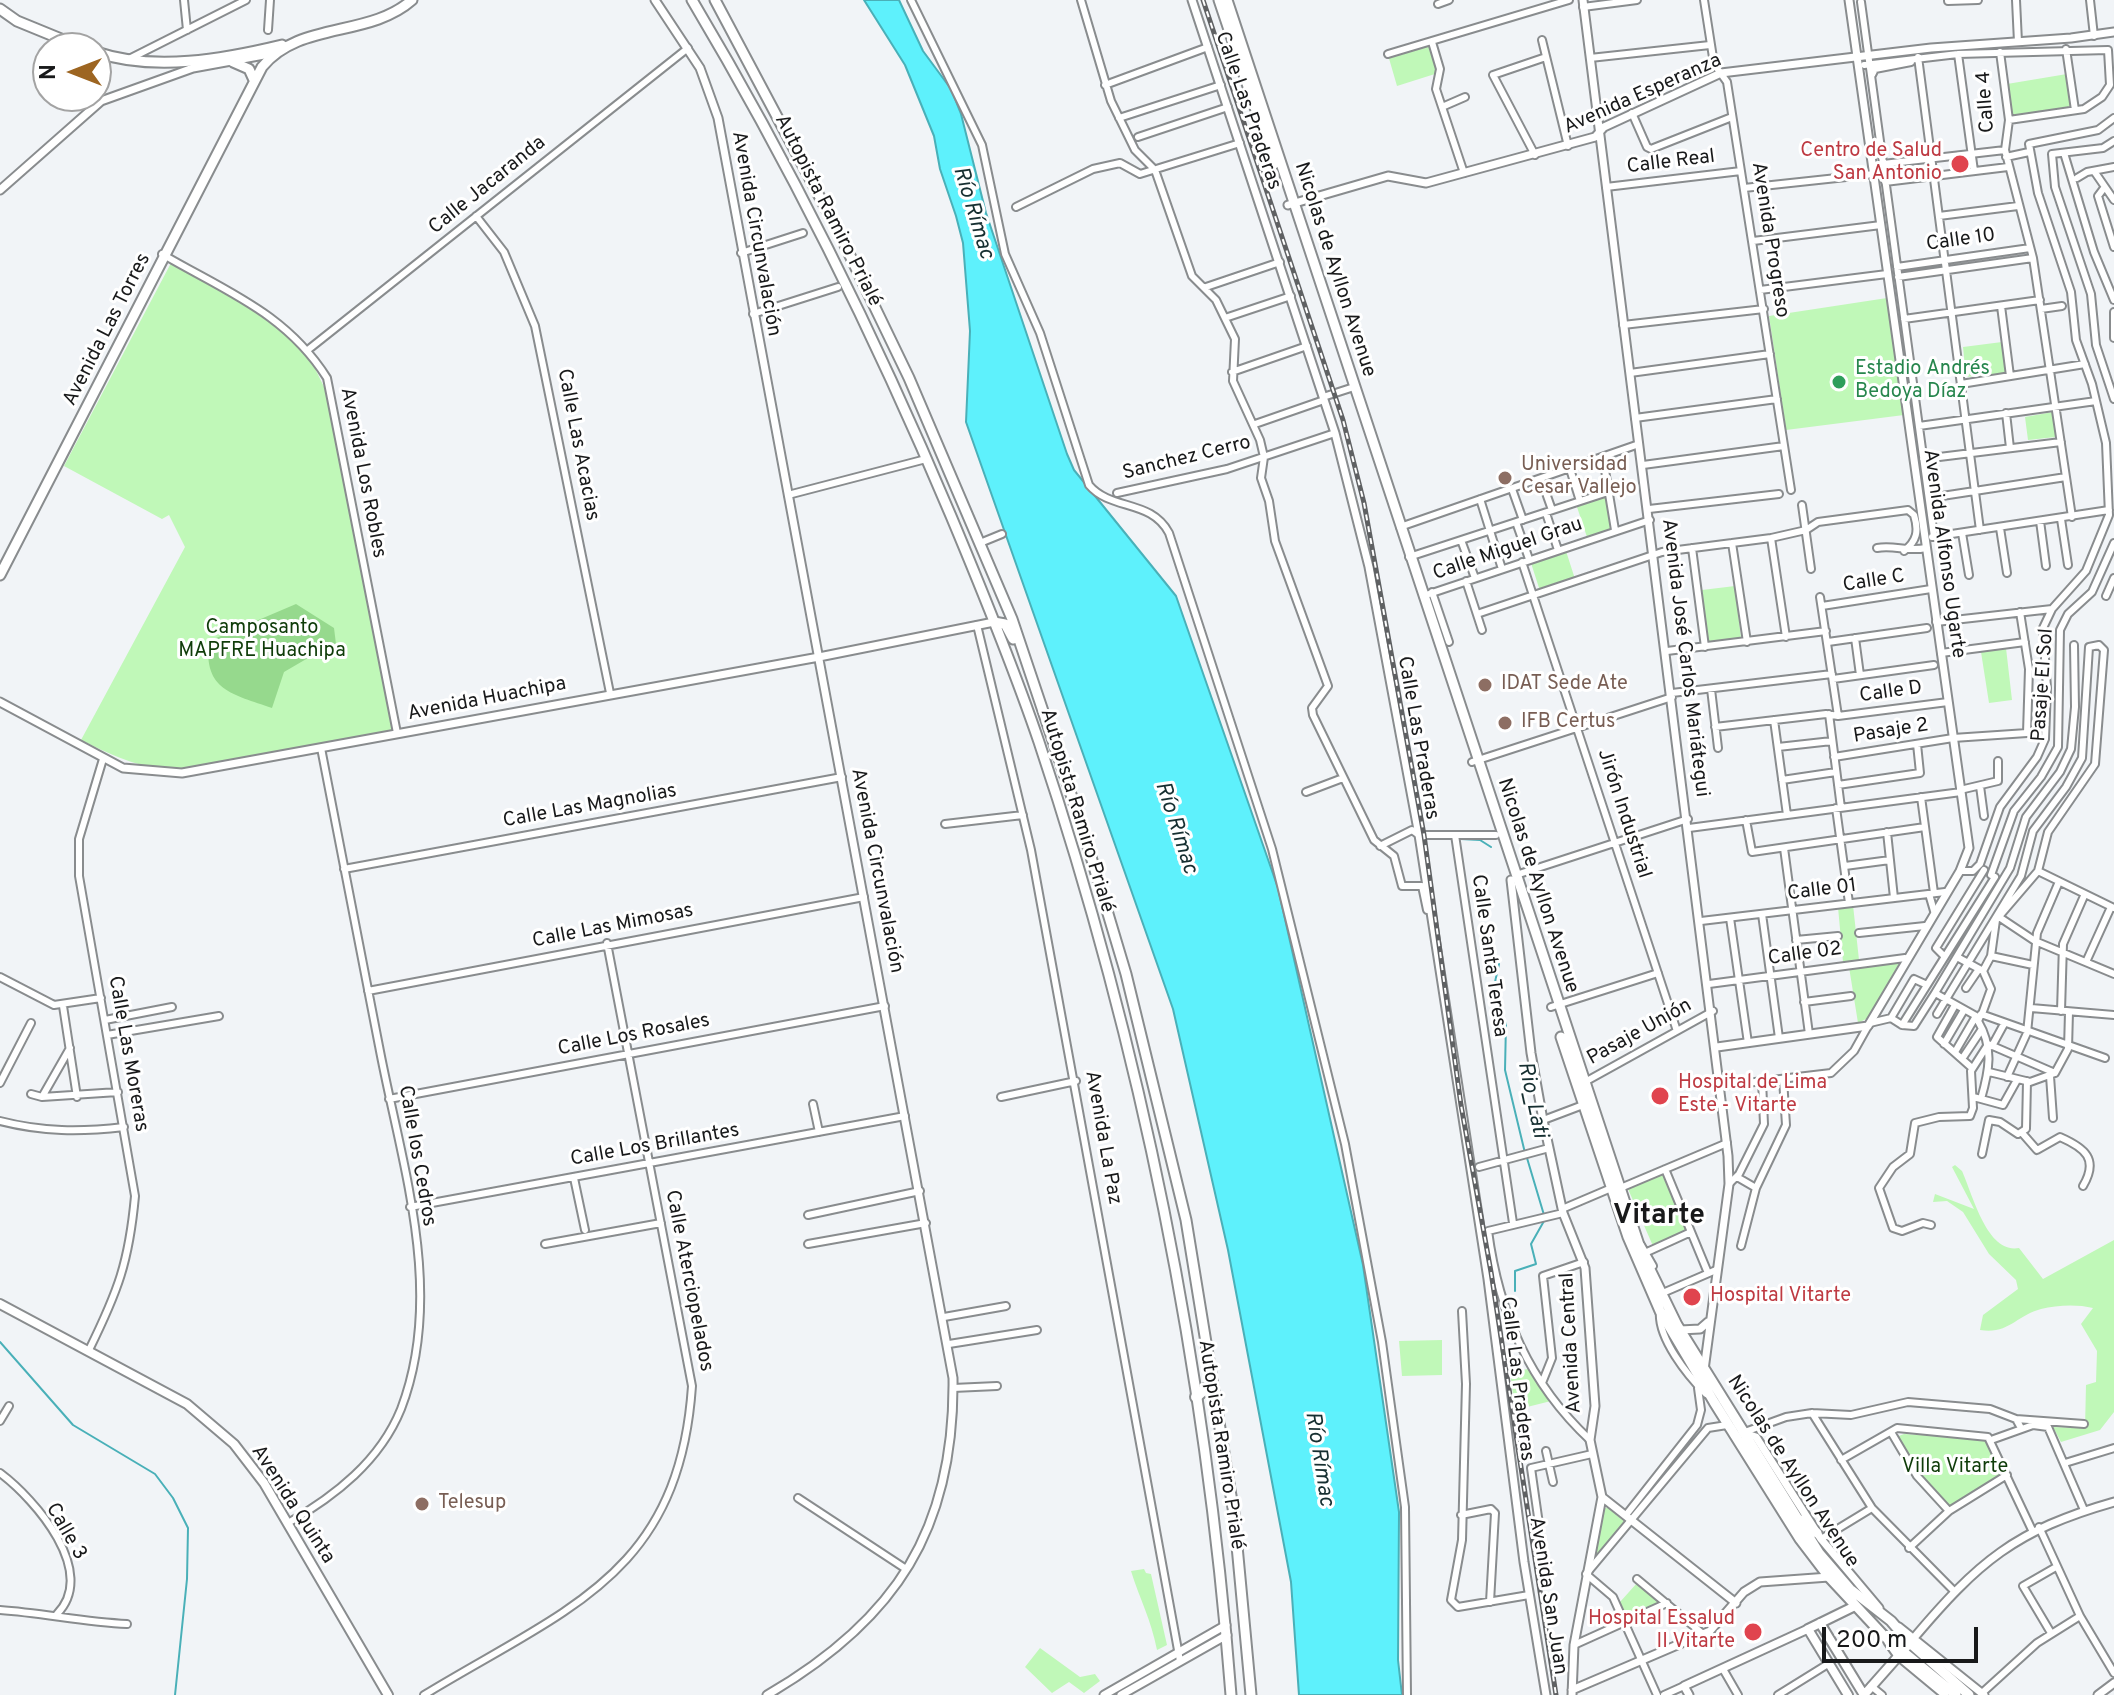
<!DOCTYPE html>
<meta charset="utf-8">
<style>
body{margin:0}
#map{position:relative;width:2114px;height:1695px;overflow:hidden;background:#f1f4f7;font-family:Overpass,sans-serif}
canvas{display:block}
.north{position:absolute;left:32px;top:32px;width:80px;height:80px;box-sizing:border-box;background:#fff;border:2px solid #a3a3a3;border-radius:50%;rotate:270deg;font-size:22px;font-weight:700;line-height:32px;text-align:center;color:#18191a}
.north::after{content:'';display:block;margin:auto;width:28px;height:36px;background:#9d6521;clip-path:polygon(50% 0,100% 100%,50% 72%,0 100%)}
.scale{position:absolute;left:1822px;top:1627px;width:156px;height:36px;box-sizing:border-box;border:4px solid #18191a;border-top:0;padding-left:10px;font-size:24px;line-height:28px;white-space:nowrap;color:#18191a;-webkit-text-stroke:6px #fff;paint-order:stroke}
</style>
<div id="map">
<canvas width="2114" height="1695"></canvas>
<div class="north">N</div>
<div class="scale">200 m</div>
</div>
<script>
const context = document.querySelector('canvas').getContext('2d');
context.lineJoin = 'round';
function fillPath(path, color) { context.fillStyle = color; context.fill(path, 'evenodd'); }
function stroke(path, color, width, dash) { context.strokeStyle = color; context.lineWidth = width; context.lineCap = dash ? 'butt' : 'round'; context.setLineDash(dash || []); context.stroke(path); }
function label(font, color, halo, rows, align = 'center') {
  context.font = font + ' Overpass,sans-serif'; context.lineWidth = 6; context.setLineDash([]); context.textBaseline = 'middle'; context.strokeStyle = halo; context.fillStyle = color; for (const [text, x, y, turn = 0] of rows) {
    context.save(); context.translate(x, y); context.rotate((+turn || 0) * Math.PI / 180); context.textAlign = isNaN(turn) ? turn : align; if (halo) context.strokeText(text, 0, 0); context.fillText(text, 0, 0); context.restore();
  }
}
const green = new Path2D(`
 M1429,43L1438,73L1397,86L1388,55Z
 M2067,74L2071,107L2011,116L2007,84Z
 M171,263L260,312L306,350L327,393L394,727L390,733L185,771C145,770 117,758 81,740L185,547L169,515L162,519L64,466Z
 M1887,298L1904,415L1786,430L1769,316Z
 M2002,342L2006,373L1966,377L1963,347Z
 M2053,412L2056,437L2028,440L2025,417Z
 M1607,494L1613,528L1587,537L1576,504Z
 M1566,551L1575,579L1540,591L1531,563Z
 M1735,586L1741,638L1708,642L1702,590Z
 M2006,648L2012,700L1989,703L1981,652Z
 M1853,905L1859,960L1843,962L1838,907Z
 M1901,960L1868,1018L1858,1023L1849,967Z
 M1955,1165L1962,1171C1973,1195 1987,1254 2019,1248L2043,1279L2114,1240V1412L2100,1430L2061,1442L2053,1427L2085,1428L2086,1385L2096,1382L2097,1351L2081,1324L2093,1308C2077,1304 2057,1305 2041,1309C2017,1315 2008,1335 1980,1330L1983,1315L2018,1289L2016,1280L1989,1254L1963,1212L1947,1201L1933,1202L1935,1194L1974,1209L1952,1167Z
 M1662,1174L1687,1232L1653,1246L1628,1189Z
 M1442,1340V1375L1402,1376L1399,1341Z
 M1528,1369L1551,1401L1515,1410L1510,1372Z
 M1904,1434L1980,1438L1988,1443L2003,1474L1949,1507L1921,1476L1896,1437Z
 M1603,1508H1608L1626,1523L1594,1559Z
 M1144,1569L1146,1573L1151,1574L1167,1645L1157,1650C1151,1619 1140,1600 1131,1571Z
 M1637,1583L1663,1604L1627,1618L1620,1602Z
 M1040,1648L1080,1677L1095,1674L1100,1681L1084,1693L1069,1682L1052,1693L1025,1667Z`);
const forest = new Path2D(`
 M296,604L334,628L337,652L308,658L284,672L272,708C233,694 203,691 209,641Z`);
const water = new Path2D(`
 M864,0H899L923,51L951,89L961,114L986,213L1067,454L1074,470L1176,596L1278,888L1363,1265L1399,1512L1398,1660L1402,1695H1299L1291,1582L1228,1250L1173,1009L966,422L970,331L963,243L956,216L940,169L934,136L905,65Z`);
const stream = new Path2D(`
 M1461,839L1480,840L1491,847
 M1499,964L1491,1000L1506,1023L1505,1070L1525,1153
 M1527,1158L1544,1215
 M1515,1291V1271L1536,1264L1531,1244L1544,1221
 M0,1342L73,1425L155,1474L173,1498L188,1528L187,1579L175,1695`);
const minor = new Path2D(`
 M184,0L187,30
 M911,0L982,145L1005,254L1040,333L1089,485C1111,511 1151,499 1169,533L1272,849L1345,1144L1382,1342L1405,1507L1407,1695
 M1081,0L1111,101L1135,150L1155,170L1192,276L1216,300L1235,339L1233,381L1260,440L1264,457L1261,478L1269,501L1275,541L1328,686L1312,708L1313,715L1374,840L1394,856L1402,886H1422L1427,910
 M1704,0L1714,64L1727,82L1791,490
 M2016,0L2018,42
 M2090,0L2094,36
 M1948,1L1978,0
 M1861,2L1934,537
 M1438,4L1449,0
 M1583,7L1637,0
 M268,30L270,0
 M1542,40L1568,146
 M1432,42L1440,69L1436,89L1464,173
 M2066,49L2075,110
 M2000,52L2009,120L2005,150L2033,258L2072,517
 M1388,54L1569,0
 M1958,54L1974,171
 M1918,57L1980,530
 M131,58L246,0
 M1590,58L1710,45
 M1864,65L1958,54L2108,50L2110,85L2102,97L2084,109L2009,120
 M1872,75L1875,69L1911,62
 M1105,85L1208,47
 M1442,107L1465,97
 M1632,113L1647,147L1651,149L1732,117
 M1119,118L1221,85
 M1138,137L1228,107
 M2114,141L2103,148L2052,154L2055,187L2091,294L2096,345L2114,399
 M2064,153L2094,252L2114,300
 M1535,155L1493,75L1546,57
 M2006,157L2029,152
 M1883,164L2005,150
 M2094,171L2114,200
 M2077,178L2087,172L2114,167
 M1885,182L2008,167
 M1606,187L1741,171
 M1744,188L1874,174
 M2104,188L2098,196L2114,247
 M1016,207L1093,169L1120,163L1140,174L1240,143
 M476,216L504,252L535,326L610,693
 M1939,216L2018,206
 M1753,241L1881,225
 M741,253L803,233
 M162,254C225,291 286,313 327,378L397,733
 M1897,267L2030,248
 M1898,277L2033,258
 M1206,287L1280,262
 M1760,290L1887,274
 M2001,306L2010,376
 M2041,309L2062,306
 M2114,312V338
 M753,314L838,287
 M1225,318L1291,296
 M1904,319L2040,300
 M1623,325L1764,309
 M309,349L688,48
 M1232,372L1307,346
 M1630,373L1770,354
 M1961,384L2085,364
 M1323,397L1354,387
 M2006,413L2010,448
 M1635,418L1777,399
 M1255,424L1324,400
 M1919,426L2096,401
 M1603,458L1615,530
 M1923,459L2061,442
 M1643,465L1784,446
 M1570,469L1580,501
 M1541,479L1552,510
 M1512,489L1523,520
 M1117,493L1227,469L1335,433
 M788,495L926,459
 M1929,498L2066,477
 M1480,499L1502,569
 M1802,505L1811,569
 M1649,509L1779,494
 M1546,513L1558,550
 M2061,519L2068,565
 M2040,521L2046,566
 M1516,522L1529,559
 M1400,527L1639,444
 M2000,528L2007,573
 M1962,533L1969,575
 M1932,537L2109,510
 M1771,538L1786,637
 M1461,540L1475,578
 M980,543L1002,534
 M1732,543L1747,642
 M1692,548L1705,647
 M1877,548C1895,545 1907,552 1926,548
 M1409,557L1608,492
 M1522,562L1677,1031
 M1466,581L1482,630
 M1432,592L1449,642
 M1423,596L1650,520
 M2106,596L2114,578
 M1820,597L1838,716
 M1822,606L1931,589
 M1477,614L1662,552L1771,538L1806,530L1818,522L1908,510L1914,515C1919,531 1917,541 1904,551
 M1936,622L2052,609
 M977,625L1031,850L1180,1661
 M1855,638L1860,675
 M1828,642L1927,628
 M1667,651L1826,631
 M1941,653L2025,642
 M1833,679L1934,665
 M1711,689L1718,748
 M1672,693L1832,674
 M1829,714L1841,808
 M1774,720L1787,815
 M1715,727L1826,714L1838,716L1948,702
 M1778,747L1832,741
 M1834,757L1953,738L2027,733L2029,669L2020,612
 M1472,762L1672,697
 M1782,780L1836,772
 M1838,785L1920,773L1917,744
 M1980,786L1984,816
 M1960,790L1998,781V761
 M1306,792L1343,778
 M1921,797L1934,893
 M1836,808L1849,903
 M1746,820L1752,852L1925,827
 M945,824L1023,815
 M1689,828L1961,792
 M1887,832L1894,898
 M1455,835L1513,1223
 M1380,846L1412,830L1419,835H1496
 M1784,848L1809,1034
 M1845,866L1890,860
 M344,869L842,777
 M1960,871H1973L1980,864L2000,807L2037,757L2045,739L2047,688L2043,628L2052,609L2086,571L2109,515L2106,443L2092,384L2076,340L2071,292L2038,193L2029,144L2098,130L2114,118
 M2038,871L2114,908
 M1516,875L1688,819
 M1991,875L2014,811L2041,777L2058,747L2060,630L2068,614L2092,592L2114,543
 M1929,894L1934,911
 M1762,914L1779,1038
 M1999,917L2035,941L2114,974
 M1730,918L1748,1043
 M1701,921L1945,892
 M1859,933L1925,926
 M1796,940L1838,936
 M1944,956L1936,948L1984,870
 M1991,956L2033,965
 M1957,957L1983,971
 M2086,962L2111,907
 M0,977L54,1005L101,998
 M1709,984L1905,958
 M1966,988L1979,969
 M368,991L864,897
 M1935,993L2010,868L2026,817L2060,772L2071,749L2075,707L2074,645
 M1804,1002L1851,996
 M1955,1005L1937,1037L1972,1068
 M63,1006L77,1097
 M1551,1007L1658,973
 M2031,1008L2114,1015
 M2061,1011L2063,944L2084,896
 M1937,1014L2021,876L2033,831L2066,787L2082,758L2089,647L2099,645L2104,650L2095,764L2048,832L2038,871L1996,920L1991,956L1983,971L1991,989L1982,1014
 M1891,1018L1902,1025L1995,877
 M105,1020L172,1007
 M1870,1023L1891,1018L1914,979L1925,984
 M1902,1025L1914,1026L1935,993L1978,1017
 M107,1035L219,1016
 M1944,1044L1964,1010
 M1988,1044L2055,1073
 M1992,1046L2004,1024
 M1955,1052L1976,1016
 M1962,1059L1982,1029
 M1989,1072L2030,1082L2055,1073L2068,1049L2069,1012
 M2050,1076L2053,1118
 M2007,1077L2027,1033L2037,933L2058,884
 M0,1083L31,1023
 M1583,1083L1713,1011
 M1721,1086L1831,1073L1854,1051L1868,1026
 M31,1094L42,1097L70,1048
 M42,1097L118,1092
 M1001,1097L1076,1081
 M1973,1097L1981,1099C1989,1071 1994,1048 1978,1021L1981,1014L2105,1058
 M389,1099L885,1006
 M1981,1099L2003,1105L2017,1080
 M813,1104L819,1132
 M1546,1119L1583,1105
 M0,1121C43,1132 80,1132 124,1127
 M2023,1134L2037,1150L2060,1137C2085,1148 2099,1159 2083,1186
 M1982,1154L1989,1120L2000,1122L2018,1134L2026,1129L2027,1081
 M1479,1167L1549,1148
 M1665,1169L1708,1273
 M1737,1177L1756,1188
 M574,1178L585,1230
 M1729,1184L1739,1174L1764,1124L1762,1081
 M1618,1189L1727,1143
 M410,1207L905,1116
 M1562,1209L1609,1189
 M1563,1213L1488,1231C1499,1313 1529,1383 1590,1440
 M808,1215L920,1191
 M1931,1225L1923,1223L1902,1231L1893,1228L1879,1188L1893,1167L1910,1154L1915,1123L1939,1117L1970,1116L1973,1108L1971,1071L1987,1046
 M545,1244L661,1223
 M808,1244L926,1223
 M1641,1245L1653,1266
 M1741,1246L1756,1188L1786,1125L1783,1079
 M1647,1252L1691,1232
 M1665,1292L1716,1270
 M1462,1311L1466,1384L1462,1540L1451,1600L1458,1607L1529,1595
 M1660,1311C1657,1338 1688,1376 1706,1394
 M944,1317L1006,1306
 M949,1344L1037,1330
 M89,1350C118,1291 129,1262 135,1196L79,876V839L103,759
 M1542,1383L1552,1358L1543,1276L1584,1262
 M953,1388L997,1386
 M1812,1413L1872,1508L1954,1591
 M2016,1419L2084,1424
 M0,1421L9,1406
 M1891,1432L1917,1476L1949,1511
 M1742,1433L1786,1417L1812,1413L1851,1415L1908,1402L1990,1409L2016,1419L2021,1428
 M1991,1440L2033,1425L2048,1427L2084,1510
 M1546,1451L1553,1482
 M1841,1460L1897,1428L1988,1437L2032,1530
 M2065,1463L2114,1448
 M0,1473C36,1500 98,1572 57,1614
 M798,1498L906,1569
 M1461,1515L1491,1509L1495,1513L1490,1602
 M1626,1515L1697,1425L1701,1410L1698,1388
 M288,1523C335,1496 380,1461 401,1409C446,1292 401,1163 379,1046C359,946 340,847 321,748
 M2039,1527L2080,1616L2114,1673
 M1540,1531L1531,1468L1592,1454
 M1821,1539L1872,1508
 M1909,1548L1949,1511L2007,1475
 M1637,1579L1703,1634
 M0,1610C43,1613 84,1622 127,1624
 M2051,1633L2023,1586L2056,1567
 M1574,1645L1667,1603
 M1723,1669L1738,1695
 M1871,1686L1882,1695
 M1982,1693L2037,1643L2080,1616
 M424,1695C567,1608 679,1575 692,1386L607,943
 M1657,1695L1613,1597L1586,1574L1708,1428L1727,1425
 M1664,1695L1684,1686
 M1778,1695L1828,1664`);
const tertiary = new Path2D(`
 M655,0L700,68L718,118L953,1378C955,1529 896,1620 767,1695
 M1192,0L1335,433L1369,567L1419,835L1488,1279L1524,1562L1546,1695
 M1583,0L1728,1156L1729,1184L1704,1370
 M0,190L101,101L193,68L275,53
 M1288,205L1388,176L1426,183L1595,137L1604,127L1721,73L1931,48L2071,38L2114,32
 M0,702L123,768L182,773L819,657L994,622
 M1511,880L1531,1053L1543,1120L1563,1213L1585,1268L1595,1406L1590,1440L1602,1497L1736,1603
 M1717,1047L1868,1026L1960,871L1969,848L1849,0
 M1680,1330L1700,1329L1708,1322
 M1744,1433L1756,1437L1821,1539L1879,1608
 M1899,1627L1984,1695
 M1913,1639C1978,1562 2015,1530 2114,1502
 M1888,1642L1898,1656L1945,1695
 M1572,1690L1710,1631L1744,1592L1760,1582L1829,1577
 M1104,1695L1226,1625
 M1121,1695L1227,1635
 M1572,1695L1574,1645L1602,1497
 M1689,1695L1684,1686L1808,1629
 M2098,1695L2114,1683`);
const secondary = new Path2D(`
 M0,1304L187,1404L234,1444L264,1483L388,1695
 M1820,1623L1864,1695
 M1848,1695L1808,1629L1855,1606
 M1864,1695L1910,1643`);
const primary = new Path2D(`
 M1219,0L1274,164
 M1227,0L1641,1251L1677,1325L1819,1553L1850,1589L1891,1621L1910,1643L1969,1695
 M0,9L17,21L83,48
 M96,52C154,72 224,59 282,45
 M233,62L249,69L254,80
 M0,575L262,67C299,21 369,38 412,0
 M1561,1037L1628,1237L1660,1311L1714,1402L1800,1539L1829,1577L1884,1636L1956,1695
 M1801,1520L1817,1533`);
const trunk = new Path2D(`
 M692,0C791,166 876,338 951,516C982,590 1013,666 1039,742C1142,1050 1206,1372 1231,1695
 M715,0L841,237L909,378L1012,619L1083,830L1126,974L1186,1220L1234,1514L1251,1695
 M994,622L1005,624L1013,639`);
const motorway = new Path2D(`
 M1196,1397L1205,1389L1214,1395`);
const rail = new Path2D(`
 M1203,0L1343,420L1364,503L1424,835L1461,1105L1491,1272L1556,1695`);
const markers = [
 [1960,164,10,"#e0444e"],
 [1839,382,8,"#2e9e5b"],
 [1505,478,8,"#8d6e63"],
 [1485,685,8,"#8d6e63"],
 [1505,723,8,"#8d6e63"],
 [1660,1096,10,"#e0444e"],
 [1692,1297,10,"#e0444e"],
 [422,1504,8,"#8d6e63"],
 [1753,1632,10,"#e0444e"]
];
const streetNames = [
 ["Avenida Esperanza",1643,95,-24],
 ["Calle 4",1987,102,-94],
 ["Calle Las Praderas",1247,111,71],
 ["Calle Real",1671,163,-7],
 ["Calle Jacaranda",488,186,-39],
 ["Autopista Ramiro Prialé",827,211,63],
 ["Avenida Circunvalación",755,234,80],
 ["Avenida Progreso",1769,240,81],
 ["Calle 10",1961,241,-8],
 ["Nicolas de Ayllon Avenue",1334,270,72],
 ["Avenida Las Torres",108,330,-63],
 ["Calle Las Acacias",577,445,79],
 ["Sanchez Cerro",1187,459,-14],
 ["Avenida Los Robles",362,473,79],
 ["Calle Miguel Grau",1508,550,-19],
 ["Avenida Alfonso Ugarte",1943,554,82],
 ["Calle C",1874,582,-9],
 ["Avenida José Carlos Mariátegui",1684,658,83],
 ["Pasaje El Sol",2044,685,-86],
 ["Calle D",1891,693,-8],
 ["Avenida Huachipa",487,700,-11],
 ["Pasaje 2",1891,732,-9],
 ["Calle Las Praderas",1417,738,80],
 ["Calle Las Magnolias",590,807,-10],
 ["Autopista Ramiro Prialé",1076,811,73],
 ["Jirón Industrial",1623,814,72],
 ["Avenida Circunvalación",876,871,79],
 ["Nicolas de Ayllon Avenue",1537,886,72],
 ["Calle 01",1822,891,-7],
 ["Calle Las Mimosas",613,927,-11],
 ["Calle 02",1805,955,-8],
 ["Calle Santa Teresa",1488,956,82],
 ["Pasaje Unión",1640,1033,-29],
 ["Calle Los Rosales",634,1036,-11],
 ["Calle Las Moreras",127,1054,80],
 ["Avenida La Paz",1102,1138,80],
 ["Calle Los Brillantes",655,1146,-10],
 ["Calle los Cedros",416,1156,80],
 ["Calle Aterciopelados",688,1281,79],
 ["Avenida Central",1572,1343,-93],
 ["Calle Las Praderas",1516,1379,83],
 ["Autopista Ramiro Prialé",1220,1445,81],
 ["Nicolas de Ayllon Avenue",1792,1472,57],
 ["Avenida Quinta",292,1505,57],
 ["Calle 3",65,1532,60],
 ["Avenida San Juan",1547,1596,81]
];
const healthNames = [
 ["Centro de Salud",1942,152],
 ["San Antonio",1942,175],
 ["Hospital de Lima",1678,1084,"left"],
 ["Este - Vitarte",1678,1107,"left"],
 ["Hospital Vitarte",1710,1297,"left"],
 ["Hospital Essalud",1735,1620],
 ["II Vitarte",1735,1643]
];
const leisureNames = [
 ["Estadio Andrés",1855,370],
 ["Bedoya Díaz",1855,393]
];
const educationNames = [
 ["Universidad",1521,466],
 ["Cesar Vallejo",1521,489],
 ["IDAT Sede Ate",1501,685],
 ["IFB Certus",1521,723],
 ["Telesup",438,1504]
];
const parkNames = [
 ["Camposanto",262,629],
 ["MAPFRE Huachipa",262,652],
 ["Villa Vitarte",1955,1468]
];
const waterNames = [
 ["Río Rímac",972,213,73],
 ["Río Rímac",1175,828,72],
 ["Rio_Lati",1531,1100,78],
 ["Río Rímac",1318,1459,81]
];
const districtNames = [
 ["Vitarte",1659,1217]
];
fillPath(green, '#c0f8b8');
fillPath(forest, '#96d98d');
fillPath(water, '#5ef1fc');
stroke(water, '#49b0b8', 2);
stroke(stream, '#49b0b8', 2);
stroke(minor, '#898c8e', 10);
stroke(tertiary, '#898c8e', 11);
stroke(secondary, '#898c8e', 12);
stroke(primary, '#898c8e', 13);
stroke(trunk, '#898c8e', 13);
stroke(motorway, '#898c8e', 14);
stroke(minor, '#fff', 6);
stroke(tertiary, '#fff', 7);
stroke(secondary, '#fff', 8);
stroke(primary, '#fff', 9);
stroke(trunk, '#fff', 9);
stroke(motorway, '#fff', 10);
stroke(rail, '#5f6163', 5);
stroke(rail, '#fff', 2, [6]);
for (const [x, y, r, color] of markers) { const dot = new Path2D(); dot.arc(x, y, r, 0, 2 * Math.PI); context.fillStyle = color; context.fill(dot); stroke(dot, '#fff', 3); }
label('20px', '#18191a', '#fff', streetNames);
label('20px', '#be3a42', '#fff', healthNames, 'right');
label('20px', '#27864d', '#fff', leisureNames, 'left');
label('20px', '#785e54', '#fff', educationNames, 'left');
label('20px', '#0f3c09', '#fff', parkNames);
label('italic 22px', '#162f31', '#fff', waterNames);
label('bold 28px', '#18191a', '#fff', districtNames);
</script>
